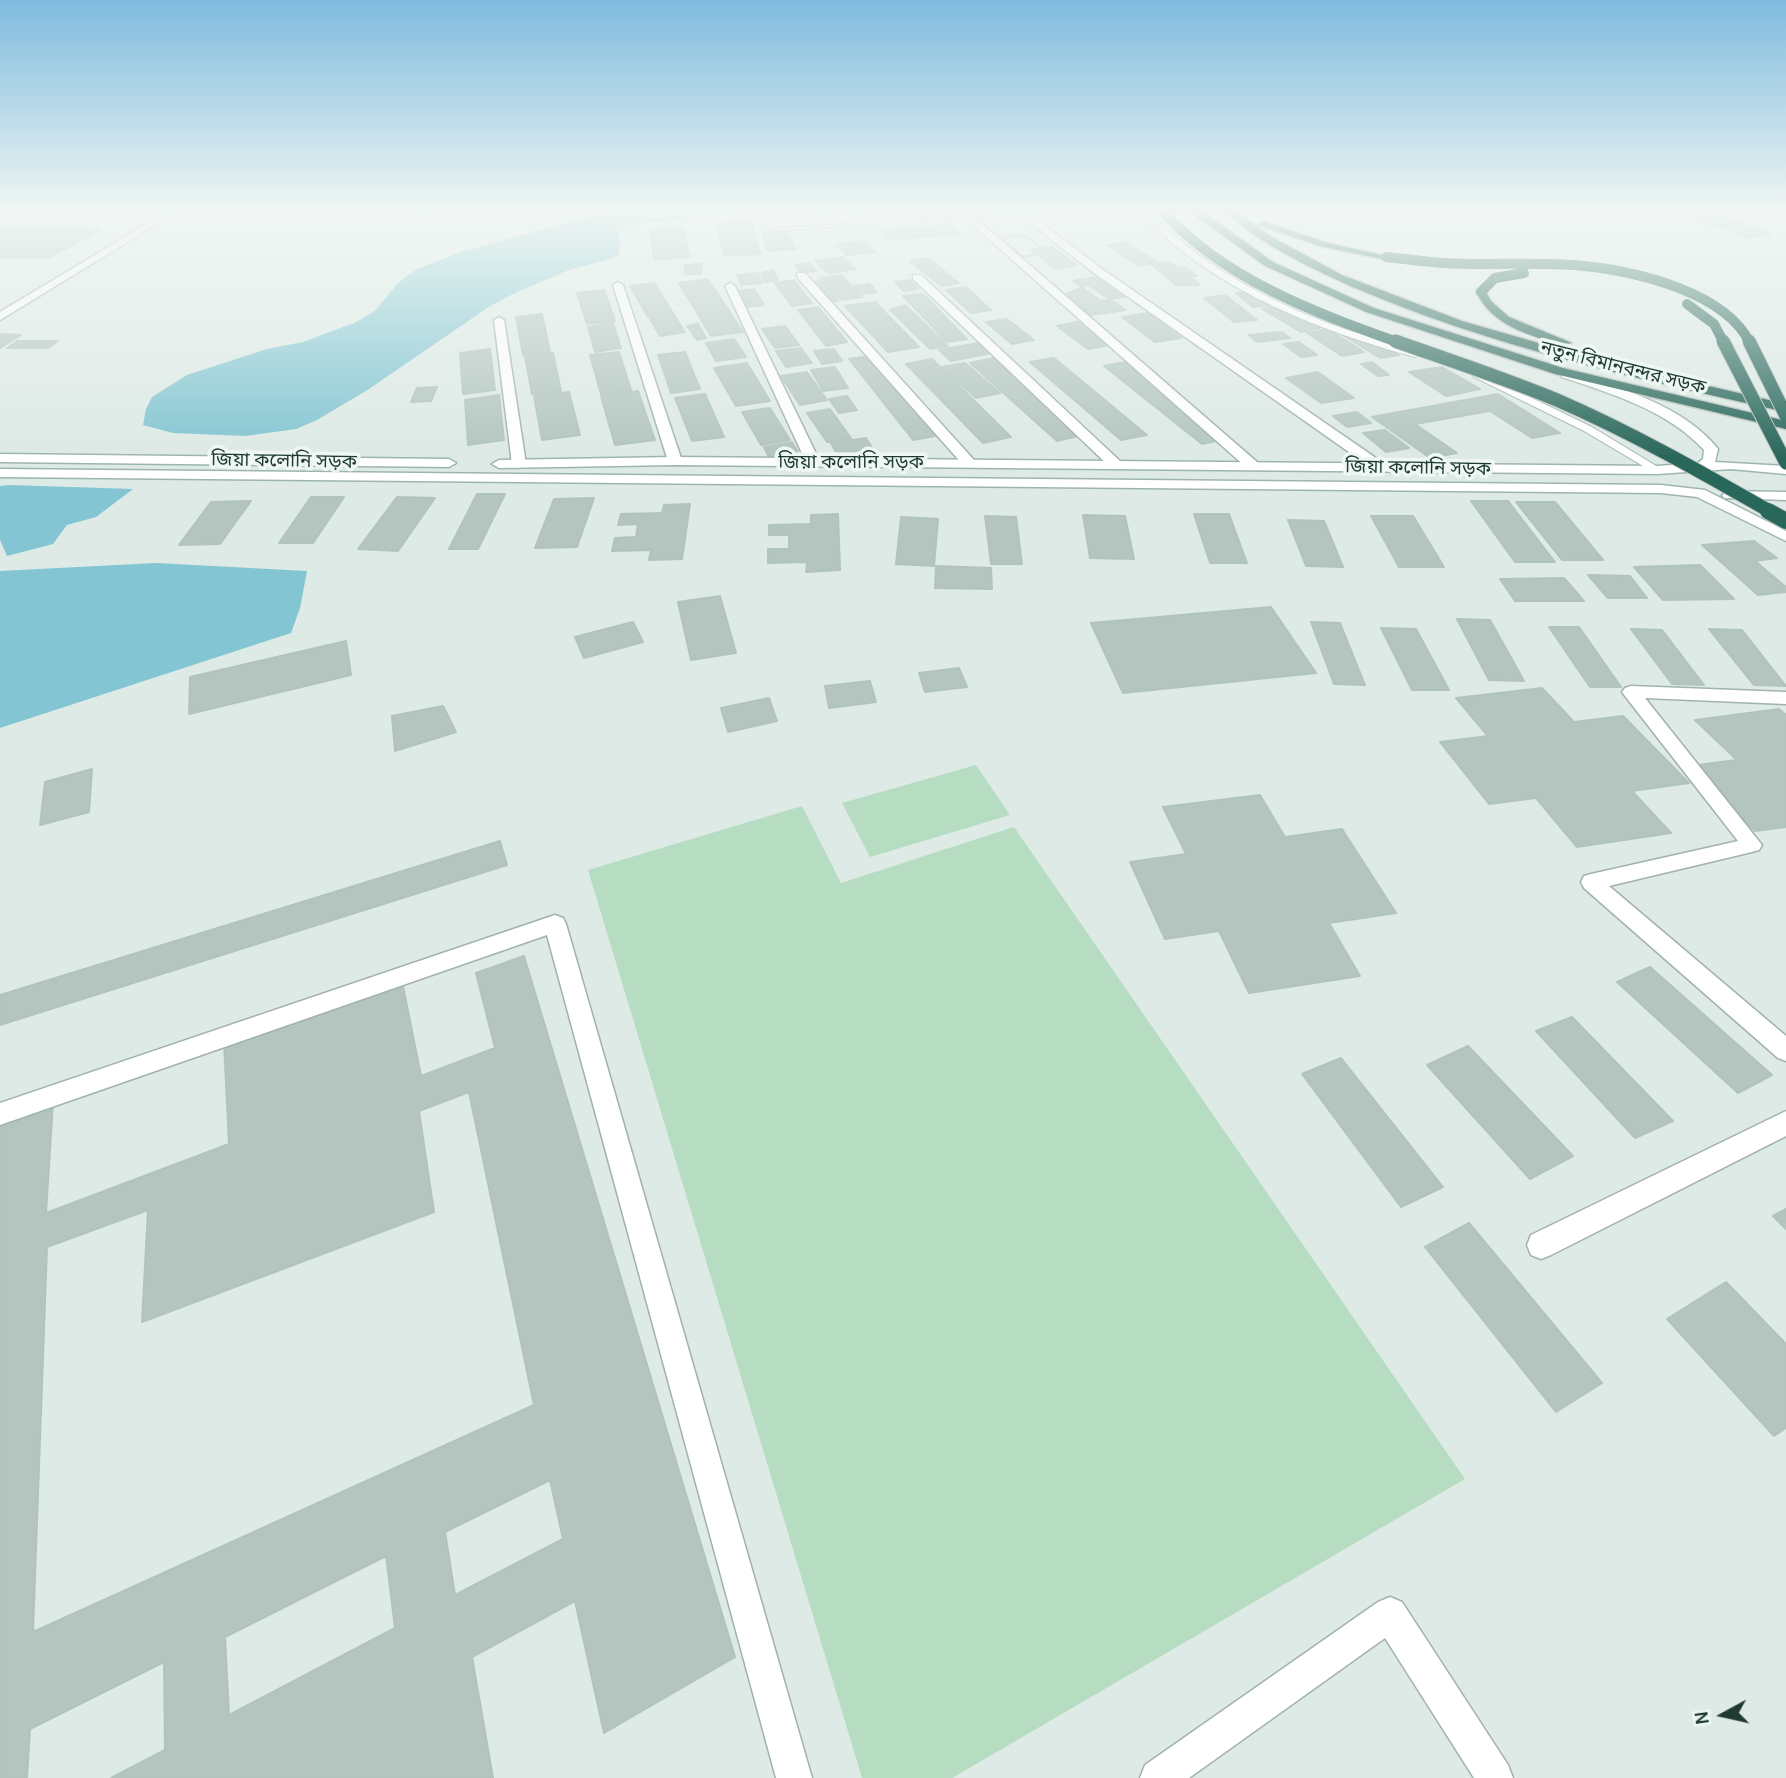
<!DOCTYPE html>
<meta charset="utf-8">
<style>
body{margin:0}
#map{position:relative;width:1786px;height:1778px;overflow:hidden;background:#deeae5;font-family:Karla,sans-serif}
canvas{display:block}
.north{position:absolute;left:1688px;top:1680px;width:70px;height:70px;-webkit-text-stroke:5px #eef7f3;paint-order:stroke;rotate:262deg;font-size:19px;font-weight:700;line-height:28px;text-align:center;color:#1f3a33}
.north::after{content:'';display:block;margin:auto;width:24px;height:32px;background:#1f3a33;clip-path:polygon(50% 0,100% 100%,50% 72%,0 100%)}
</style>
<div id="map">
<canvas width="1786" height="1778"></canvas>
<div class="north">N</div>
</div>
<script>
const context = document.querySelector('canvas').getContext('2d');
context.lineJoin = 'round';
function fillPath(path, color) { context.fillStyle = color; context.fill(path, 'evenodd'); }
function stroke(path, color, width, dash) { context.strokeStyle = color; context.lineWidth = width; context.lineCap = dash ? 'butt' : 'round'; context.setLineDash(dash || []); context.stroke(path); }
function label(font, color, halo, rows, align = 'center') {
  context.font = font + ' Karla,"Noto Sans Bengali",sans-serif'; context.lineWidth = 7; context.setLineDash([]); context.textBaseline = 'middle'; context.strokeStyle = halo; context.fillStyle = color; for (const [text, x, y, turn = 0] of rows) {
    context.save(); context.translate(x, y); context.rotate((+turn || 0) * Math.PI / 180); context.textAlign = isNaN(turn) ? turn : align; if (halo) context.strokeText(text, 0, 0); context.fillText(text, 0, 0); context.restore();
  }
}
const green = new Path2D(`
 M976,765L1010,815L870,857L842,803Z
 M802,806L841,883L1014,827L1465,1479L952,1778H862L588,870Z`);
const water = new Path2D(`
 M618,208H748L734,214L628,225L619,233L620,254L614,258L569,270L519,291L490,306L369,389L317,420L296,429L245,436L173,433L143,425L146,409L152,397L187,375L267,349L303,342L354,323L375,311L398,283L417,269L461,252Z
 M10,485L133,489L96,517L67,525L53,544L7,556L0,540V486Z
 M156,563L307,571L300,608L291,633L0,728V571Z`);
const building = new Path2D(`
 M418,208H506L417,214Z
 M790,208H896L898,210L843,215L841,212L819,214Z
 M1718,215L1772,234L1750,238L1696,218Z
 M751,222L761,254L725,256L716,224Z
 M952,224L960,234L886,240L880,230Z
 M0,226L101,229L49,258L0,257Z
 M683,226L689,257L654,260L650,229Z
 M788,232L795,249L768,251L762,234Z
 M1025,235L1047,253L1022,256L1001,238Z
 M1025,235L1047,253L1021,258L998,238Z
 M865,241L876,252L847,255L837,244Z
 M1125,242L1158,263L1138,266L1106,245Z
 M1052,247L1077,265L1056,269L1031,250Z
 M842,257L855,269L828,273L816,261Z
 M928,258L959,283L941,286L910,261Z
 M1170,262L1177,268L1185,267L1197,276H1189L1200,285H1176L1151,264Z
 M809,263L816,271L801,273L795,265Z
 M702,264L701,274H684L685,265Z
 M773,270L778,280L765,282L761,273Z
 M758,273L762,283L741,285L737,275Z
 M841,275L862,297L841,300L820,278Z
 M1095,277L1124,297L1101,301L1073,281Z
 M708,279L743,332L711,336L679,283Z
 M794,280L812,303L792,306L775,283Z
 M821,280L838,301L827,302L811,283Z
 M910,280L918,289L903,291L895,282Z
 M654,283L673,313L648,317L630,286Z
 M869,284L877,292L862,294L854,286Z
 M1088,285L1126,310L1091,315L1064,295Z
 M966,287L991,310L971,313L946,290Z
 M754,289L764,305L747,307L737,291Z
 M604,290L615,321L587,324L577,293Z
 M1255,291L1273,305L1253,307L1236,293Z
 M923,294L967,339L947,342L903,296Z
 M1225,295L1257,320L1234,322L1204,298Z
 M875,302L919,347L888,352L845,306Z
 M905,305L948,346L930,349L890,310Z
 M1284,305L1323,327L1301,332L1262,309Z
 M818,307L847,342L826,346L798,310Z
 M1148,313L1181,338L1155,342L1122,317Z
 M542,314L550,352L523,355L516,317Z
 M674,315L685,332L660,336L650,319Z
 M1007,319L1034,340L1012,344L986,322Z
 M1082,321L1114,344L1088,349L1057,326Z
 M613,323L621,348L595,352L588,327Z
 M698,324L706,338L697,340L687,326Z
 M785,326L799,345L775,348L762,329Z
 M1328,329L1364,352L1342,356L1307,333Z
 M1360,331L1399,355L1380,358L1341,334Z
 M1282,332L1290,338L1257,342L1249,335Z
 M0,335L2,334L21,335L0,348Z
 M734,339L746,357L716,361L706,343Z
 M17,341H58L48,348H7Z
 M1299,342L1317,355L1301,357L1283,344Z
 M978,343L991,353L951,361L939,350Z
 M801,348L812,363L786,367L776,351Z
 M490,349L495,390L463,394L460,353Z
 M834,349L842,361L822,364L814,351Z
 M619,352L631,390L601,394L590,355Z
 M685,352L700,389L671,393L658,355Z
 M553,353L561,391L532,394L525,356Z
 M869,356L935,436L913,440L849,359Z
 M994,358L1083,435L1057,441L970,363Z
 M1054,358L1147,435L1121,440L1030,362Z
 M932,359L1011,437L983,443L906,364Z
 M1126,362L1225,439L1202,444L1104,366Z
 M1372,362L1389,375L1378,376L1361,364Z
 M747,363L770,401L736,406L714,368Z
 M965,363L1000,393L976,398L942,367Z
 M835,367L848,388L823,391L811,370Z
 M1442,367L1480,389L1446,396L1409,372Z
 M807,372L827,400L800,405L781,376Z
 M1318,372L1354,398L1321,403L1286,378Z
 M437,387L431,401L411,402L417,388Z
 M638,391L655,440L615,445L601,396Z
 M569,392L580,435L542,440L534,396Z
 M705,394L724,437L692,441L675,398Z
 M1498,394L1560,433L1532,438L1490,411L1415,424L1457,453L1430,458L1372,417Z
 M499,395L504,440L468,445L465,400Z
 M847,396L857,410L839,413L829,399Z
 M770,408L790,440L761,445L742,412Z
 M830,409L851,438L827,442L807,413Z
 M1357,412L1371,423L1347,427L1333,416Z
 M1385,430L1409,448L1386,452L1363,433Z
 M866,438L876,454L840,459L831,443Z
 M792,442L799,454L770,459L764,447Z
 M477,494H505L478,549H449Z
 M311,497H344L313,543H279Z
 M397,497L435,498L398,551L358,549Z
 M594,498L577,547L535,548L554,499Z
 M251,501L220,544L179,545L211,502Z
 M1471,501H1508L1555,562H1515Z
 M1516,502H1555L1603,560H1562Z
 M690,504L682,559L649,560L651,550L612,551L615,538L636,537L638,524L618,525L621,514L662,513L664,505Z
 M838,514L840,570L806,572L807,562L768,563V549H789V535H769V525L811,524V515Z
 M1194,514H1229L1247,563H1210Z
 M1083,515L1125,516L1134,559L1090,558Z
 M985,516L1016,517L1022,564H991Z
 M1371,516H1413L1444,567H1399Z
 M901,517L938,519L934,566L896,564Z
 M1288,520L1324,521L1343,567L1306,566Z
 M1754,541L1777,558L1755,561L1786,587V592L1758,595L1702,545Z
 M1700,565L1734,599L1663,600L1634,567Z
 M936,566L991,568L992,589L935,588Z
 M1588,575L1630,576L1647,598H1608Z
 M1564,578L1584,601H1515L1500,579Z
 M720,596L736,653L691,660L678,602Z
 M1271,607L1316,673L1123,693L1091,623Z
 M1457,619L1490,620L1524,681L1489,680Z
 M633,622L643,642L584,658L575,637Z
 M1311,622L1340,623L1365,685L1334,684Z
 M1549,627H1579L1621,687H1590Z
 M1381,628L1416,629L1449,690H1412Z
 M1631,629L1662,630L1704,685L1672,684Z
 M1709,629L1742,630L1786,686L1754,685Z
 M346,641L351,675L189,714L190,677Z
 M959,668L967,687L925,692L919,673Z
 M870,681L876,702L829,708L825,686Z
 M1542,688L1574,722L1623,716L1689,783L1632,791L1671,833L1577,847L1536,798L1489,804L1440,742L1488,736L1456,698Z
 M769,698L777,721L728,732L721,708Z
 M443,706L456,732L395,751L392,716Z
 M1779,709L1786,715V827L1755,831L1689,766L1737,760L1695,720Z
 M92,769L89,812L40,825L45,782Z
 M1260,795L1285,837L1342,829L1396,913L1329,923L1360,976L1249,993L1219,931L1165,939L1130,862L1186,854L1163,807Z
 M500,841L507,865L0,1025V995Z
 M524,956L735,1657L604,1733L575,1601L472,1657L493,1778H111L165,1750L164,1662L30,1729L27,1778H0V1105L54,1087L46,1213L229,1144L224,1043L402,981L421,1076L495,1048L476,973ZM469,1092L534,1405L33,1632L47,1247L148,1210L142,1322L434,1212L419,1111ZM550,1480L563,1539L455,1595L445,1532ZM386,1556L395,1628L229,1715L225,1637Z
 M1650,967L1772,1075L1738,1093L1617,982Z
 M1572,1017L1673,1121L1635,1138L1536,1031Z
 M1468,1046L1573,1156L1530,1179L1427,1065Z
 M1341,1058L1443,1187L1401,1207L1302,1074Z
 M1786,1209V1229L1773,1216Z
 M1469,1223L1602,1383L1556,1412L1425,1247Z
 M1726,1282L1786,1344V1428L1774,1436L1667,1319Z`);
const lane = new Path2D(`
 M1076,208H1117L772,231L768,229Z
 M1137,208H1145C1197,263 1269,302 1339,327C1362,336 1401,341 1420,354L1415,357C1319,331 1203,286 1137,208Z
 M1478,372L1592,427L1663,470L1653,472L1584,431L1474,377L1473,375Z`);
const street = new Path2D(`
 M173,208H183L0,320V312Z
 M1020,211H1026L1102,269L1386,465V471H1376L1094,273L1020,215Z
 M965,214H971L1257,462V468H1247L965,218Z
 M797,273H805L974,460V466H964L797,277Z
 M913,275H921L1120,461V467H1110L913,279Z
 M618,282L623,285L682,461L680,464L675,465L668,461L613,285Z
 M730,283L735,286L820,462L818,465H808L806,462L725,286Z
 M499,317L504,320L526,464L519,468L512,464L494,320Z
 M1631,686L1786,692V704L1645,698L1762,845L1759,850L1752,852L1609,886L1786,1036V1061L1778,1058L1584,888L1581,882L1584,876L1591,874L1738,841L1625,696L1622,692L1625,688Z
 M555,915L563,918L566,924L812,1778H776L547,935L0,1125V1103Z
 M1786,1111V1136L1551,1255L1541,1259L1531,1255L1527,1245L1531,1235Z
 M1390,1597L1402,1602L1508,1765L1513,1778H1474L1385,1638L1189,1778H1140L1145,1765L1378,1602Z`);
const secondary = new Path2D(`
 M1562,371H1570C1621,389 1683,405 1718,449L1715,462L1786,466V474L1731,469L1657,474L675,465L499,468L492,464L499,460L675,457L1657,466L1698,463L1703,459L1704,450C1667,410 1612,394 1562,377Z
 M0,454L449,459L456,463L449,467L0,462Z
 M0,469L1661,485L1705,490L1786,531V541L1697,497L1661,493L0,477Z
 M1729,491L1786,492V500L1724,498L1722,495Z`);
const highway = new Path2D(`
 M1189,208H1198L1273,262L1374,308L1563,368L1786,421V429L1555,374L1366,312L1265,266L1198,218Z
 M1222,208H1232L1272,237L1342,275L1462,321L1601,361L1786,404V412C1638,379 1488,346 1348,285C1305,265 1255,242 1222,208Z
 M1263,221L1328,243L1391,257L1386,260L1323,247L1260,226L1258,224Z
 M1477,290H1485L1491,301L1509,317L1572,343L1562,345C1528,335 1493,326 1476,292Z`);
const highwayBridgeFar2 = new Path2D(`
 M1160,208C1220,278 1316,313 1400,343
 M1386,257C1406,259 1425,262 1445,263C1491,266 1539,261 1585,266C1638,272 1725,292 1750,343
 M1481,292L1495,278L1524,273
 M1687,304L1714,324L1724,343`);
const highwayBridgeFar1 = new Path2D(`
 M1395,341C1449,360 1504,378 1557,400C1631,432 1701,472 1771,512
 M1723,341L1786,463
 M1749,341L1786,416`);
const highwayBridge = new Path2D(`
 M1768,511L1786,521`);
const farStreetnames = [
 ["নতুন বিমানবন্দর সড়ক",1623,368,14],
 ["জিয়া কলোনি সড়ক",284,461,1],
 ["জিয়া কলোনি সড়ক",851,463],
 ["জিয়া কলোনি সড়ক",1418,468,1]
];
fillPath(green, '#b6ddc1');
fillPath(water, '#83c5d2');
fillPath(building, '#b3c5be');
stroke(building, '#b0c4bc', 2);
stroke(lane, '#a1b2ac', 2);
stroke(street, '#a1b2ac', 3);
stroke(secondary, '#9db6ad', 3);
stroke(highway, '#bcc4c2', 3);
fillPath(lane, '#fff');
fillPath(street, '#fff');
fillPath(secondary, '#fff');
fillPath(highway, '#2a675b');
stroke(highwayBridgeFar2, '#bcc4c2', 10, []);
stroke(highwayBridgeFar1, '#bcc4c2', 15, []);
stroke(highwayBridge, '#bcc4c2', 18, []);
stroke(highwayBridgeFar2, '#2a675b', 10);
stroke(highwayBridgeFar1, '#2a675b', 13);
stroke(highwayBridge, '#2a675b', 16);
const sky = context.createLinearGradient(0, 0, 0, 457);
sky.addColorStop(0, '#7fbbdf');
sky.addColorStop(0.46, '#f0f6f3');
sky.addColorStop(1, '#f0f6f300');
context.fillStyle = sky;
context.fillRect(0, 0, 1786, 457);
label('19px', '#1f3a33', '#eef7f3', farStreetnames);
</script>
